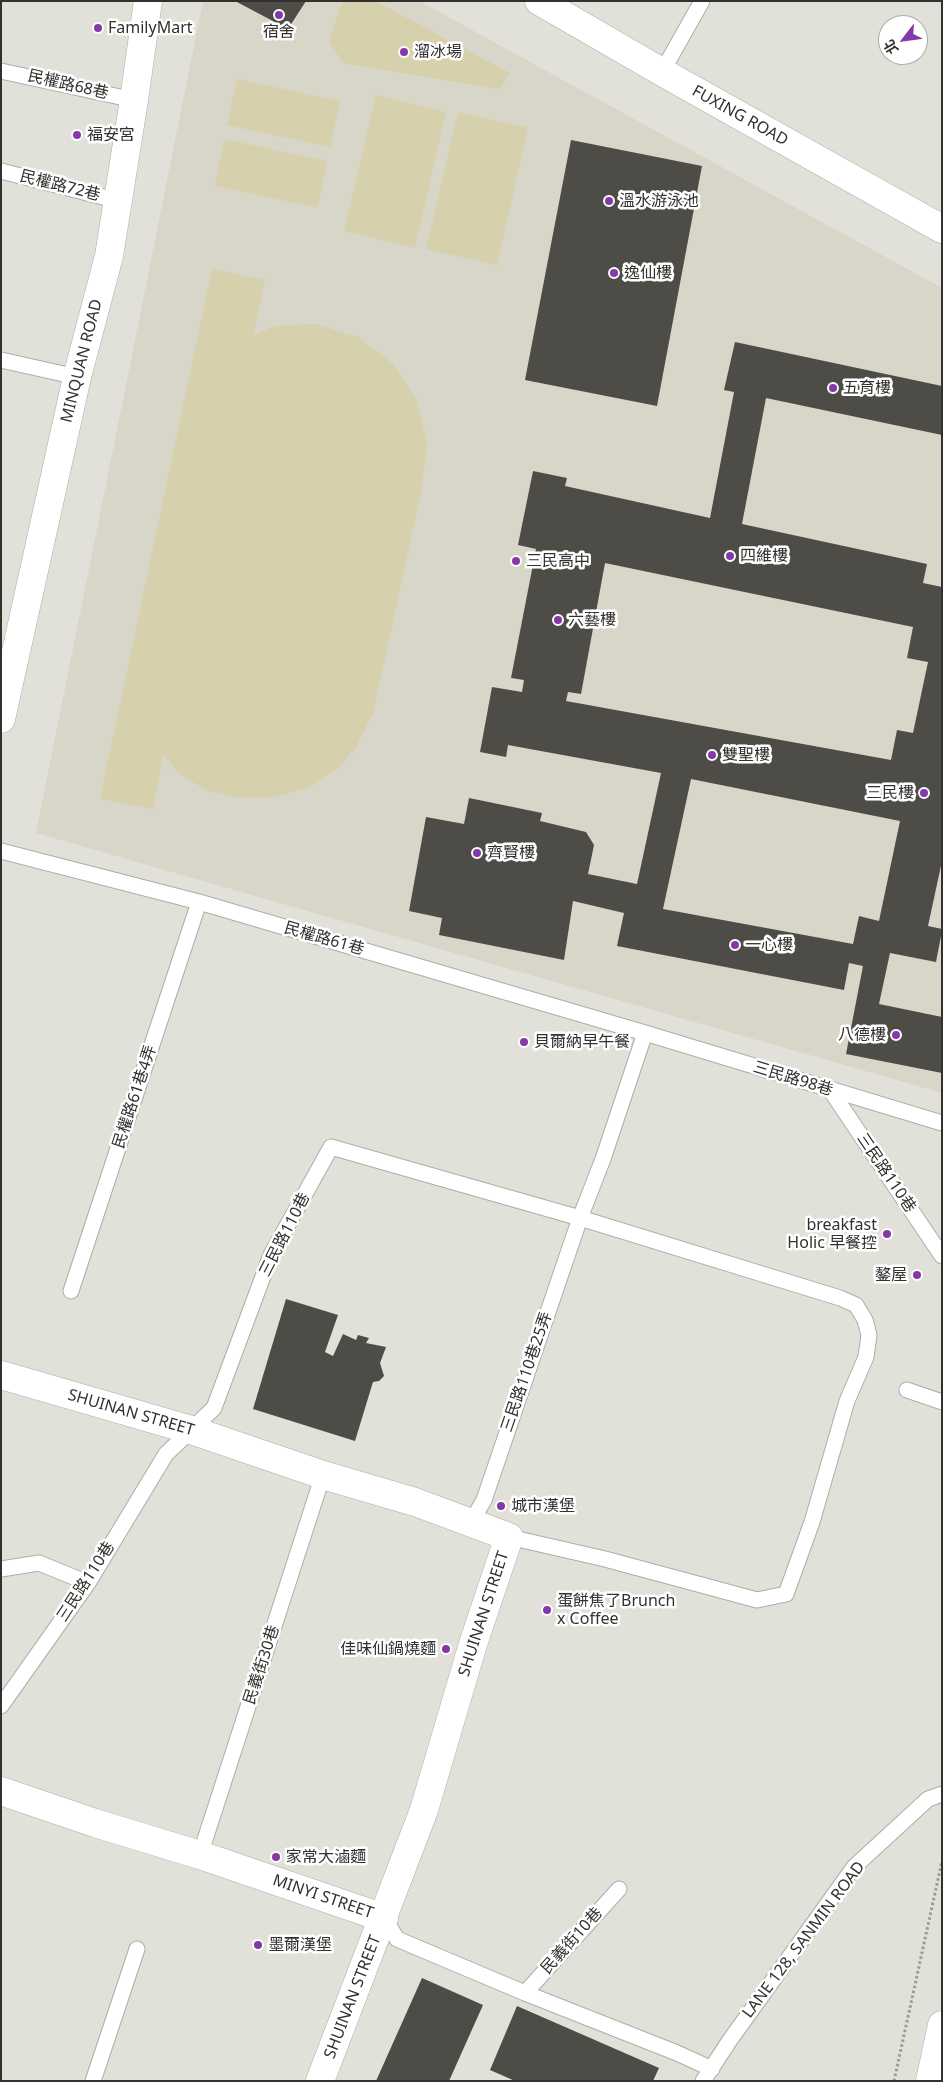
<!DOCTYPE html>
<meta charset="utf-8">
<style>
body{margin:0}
#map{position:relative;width:943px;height:2082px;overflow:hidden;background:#e1e0d9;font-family:"Noto Sans","Noto Sans TC",sans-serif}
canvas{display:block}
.frame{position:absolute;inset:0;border:2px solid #32312f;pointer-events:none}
.north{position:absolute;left:878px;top:15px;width:50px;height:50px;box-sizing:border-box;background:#fff;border:1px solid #adadac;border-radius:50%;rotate:240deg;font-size:14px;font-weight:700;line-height:20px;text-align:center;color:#32312f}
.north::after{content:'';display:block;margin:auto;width:18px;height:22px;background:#8538a8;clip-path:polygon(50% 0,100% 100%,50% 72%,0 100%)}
</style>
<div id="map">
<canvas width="943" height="2082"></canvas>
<div class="frame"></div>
<div class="north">北</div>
</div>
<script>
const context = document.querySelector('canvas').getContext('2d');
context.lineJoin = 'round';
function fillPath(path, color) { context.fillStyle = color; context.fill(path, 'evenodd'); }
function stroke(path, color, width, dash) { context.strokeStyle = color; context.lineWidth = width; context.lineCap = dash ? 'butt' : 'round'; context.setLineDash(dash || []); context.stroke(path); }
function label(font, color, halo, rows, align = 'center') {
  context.font = font + ' "Noto Sans","Noto Sans TC",sans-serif'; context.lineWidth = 5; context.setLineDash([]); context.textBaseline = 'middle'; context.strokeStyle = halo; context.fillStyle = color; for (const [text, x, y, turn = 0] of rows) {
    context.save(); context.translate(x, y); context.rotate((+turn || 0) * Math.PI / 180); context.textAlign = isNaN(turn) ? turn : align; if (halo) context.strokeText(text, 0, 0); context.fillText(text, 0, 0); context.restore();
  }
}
const built = new Path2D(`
 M203,1H419L942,288V1093L36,833Z`);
const green = new Path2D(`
 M343,1H375L510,73L500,89L343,63L329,41Z
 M237,79L340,101L330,147L227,125Z
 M376,95L446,112L415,248L344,231Z
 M458,112L528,128L497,265L426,249Z
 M224,139L327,161L318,208L215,186Z
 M212,269L265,280L253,336L274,326L316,324L358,337L393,364L417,401L427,444L422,488L373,713L355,749L336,770L308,787L276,797L242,798L207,791L179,773L163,754L153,809L100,799Z`);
const building = new Path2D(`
 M235,1H306L288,29Z
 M571,140L702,166L657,406L525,380Z
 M735,342L942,386V435L766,398L742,524L927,564L923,583L942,587V861L928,926L942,929V931L936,962L890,953L879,1004L942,1017V1073L846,1054L863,966L849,963L844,990L617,946L624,913L573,901L564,960L439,935L442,918L409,911L426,817L464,824L469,798L542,813L540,821L586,832L594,845L588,874L637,884L661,773L508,745L506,757L480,752L492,687L522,692L524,680L511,678L536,549L518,545L533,471L567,478L565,486L710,518L734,392L724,390ZM605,563L913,627L907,658L928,662L913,733L897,730L891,760L566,701L568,692L581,694ZM691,779L900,821L879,921L859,916L853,944L663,909Z
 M286,1299L338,1315L325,1352L333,1356L343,1334L356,1340L358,1335L369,1338L366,1343L386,1347L380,1363L384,1376L379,1381L373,1382L355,1441L253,1409Z
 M422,1978L483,2005L449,2081H376Z
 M517,2006L659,2068L653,2081H515L490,2070Z`);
const path = new Path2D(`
 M894,2081L942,1861`);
const lane = new Path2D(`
 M1,71L134,100
 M662,72L702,1
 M1,171L119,201
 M1,360L77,377
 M1,851L199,902L645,1033L942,1123
 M831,1091L942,1256
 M71,1291L199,902
 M907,1390L942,1402
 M470,1524L484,1500L580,1218L603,1159L645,1033
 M1,1569L39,1563L88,1583
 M1,1706L88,1583L166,1454L214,1408L271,1255L331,1147L580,1218L840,1298L856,1305L865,1320L869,1335L866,1357L847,1401L812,1522L786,1594L757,1600L605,1559L509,1537
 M200,1855L323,1475
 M384,1918L397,1939L525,1993L677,2053L712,2069
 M525,1993L619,1889
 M93,2081L137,1949
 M703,2081L730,2040L854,1867L928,1799L942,1794`);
const street = new Path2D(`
 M1,719L77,377L109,256L134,100L148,1
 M1,1375L191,1430L323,1475L415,1502L509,1537L473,1644L424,1810L320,2081
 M1,1791L95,1823L200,1855L384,1918`);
const secondary = new Path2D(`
 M539,1L662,72L942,229
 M930,2081L942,2025`);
const markers = [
 [279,15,5,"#8538a8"],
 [98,28,5,"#8538a8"],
 [404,52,5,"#8538a8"],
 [77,135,5,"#8538a8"],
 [609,201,5,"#8538a8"],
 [614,273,5,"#8538a8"],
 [833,388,5,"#8538a8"],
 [730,556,5,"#8538a8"],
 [516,561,5,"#8538a8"],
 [558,620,5,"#8538a8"],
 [712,755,5,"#8538a8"],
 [924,793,5,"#8538a8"],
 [477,853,5,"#8538a8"],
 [735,945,5,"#8538a8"],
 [896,1035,5,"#8538a8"],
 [524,1042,5,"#8538a8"],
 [887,1234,5,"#8538a8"],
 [917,1275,5,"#8538a8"],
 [501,1506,5,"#8538a8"],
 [547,1610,5,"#8538a8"],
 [446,1649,5,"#8538a8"],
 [276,1857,5,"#8538a8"],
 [258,1945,5,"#8538a8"]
];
const poiNames = [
 ["FamilyMart",108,28],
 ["宿舍",279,32,"center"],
 ["溜冰場",414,52],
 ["福安宮",87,135],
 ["溫水游泳池",619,201],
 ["逸仙樓",624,273],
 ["五育樓",843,388],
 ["四維樓",740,556],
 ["三民高中",526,561],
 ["六藝樓",568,620],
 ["雙聖樓",722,755],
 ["三民樓",914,793,"right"],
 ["齊賢樓",487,853],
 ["一心樓",745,945],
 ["八德樓",886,1035,"right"],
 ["貝爾納早午餐",534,1042],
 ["breakfast",877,1225,"right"],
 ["Holic 早餐控",877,1243,"right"],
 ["鏊屋",907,1275,"right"],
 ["城市漢堡",511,1506],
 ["蛋餅焦了Brunch",557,1601],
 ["x Coffee",557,1619],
 ["佳味仙鍋燒麵",436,1649,"right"],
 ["家常大滷麵",286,1857],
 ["墨爾漢堡",268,1945]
];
const streetNames = [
 ["民權路68巷",68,85,13],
 ["FUXING ROAD",740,116,29],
 ["民權路72巷",60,186,14],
 ["MINQUAN ROAD",82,361,-76],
 ["民權路61巷",324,939,16],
 ["三民路98巷",793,1079,17],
 ["民權路61巷4弄",135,1097,-72],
 ["三民路110巷",886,1173,56],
 ["三民路110巷",285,1235,-63],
 ["三民路110巷25弄",527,1372,-71],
 ["SHUINAN STREET",131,1413,16],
 ["三民路110巷",86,1582,-57],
 ["SHUINAN STREET",484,1614,-72],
 ["民義街30巷",262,1665,-72],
 ["MINYI STREET",323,1897,19],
 ["LANE 128, SANMIN ROAD",804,1940,-53],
 ["民義街10巷",572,1941,-48],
 ["SHUINAN STREET",353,1997,-69]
];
fillPath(built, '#d8d6c8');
fillPath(green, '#d6d0ad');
fillPath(building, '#4d4c47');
stroke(lane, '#aeada7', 17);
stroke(street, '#aeada7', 29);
stroke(secondary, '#aeada7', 29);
stroke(path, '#9b9a95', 3, [2.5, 2.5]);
stroke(lane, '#fff', 15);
stroke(street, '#fff', 28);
stroke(secondary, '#fff', 28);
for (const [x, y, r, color] of markers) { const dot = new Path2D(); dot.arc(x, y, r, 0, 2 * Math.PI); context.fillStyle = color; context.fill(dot); stroke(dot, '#fff', 2); }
label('16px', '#32312f', '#fff', poiNames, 'left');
label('16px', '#32312f', '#fff', streetNames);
</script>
